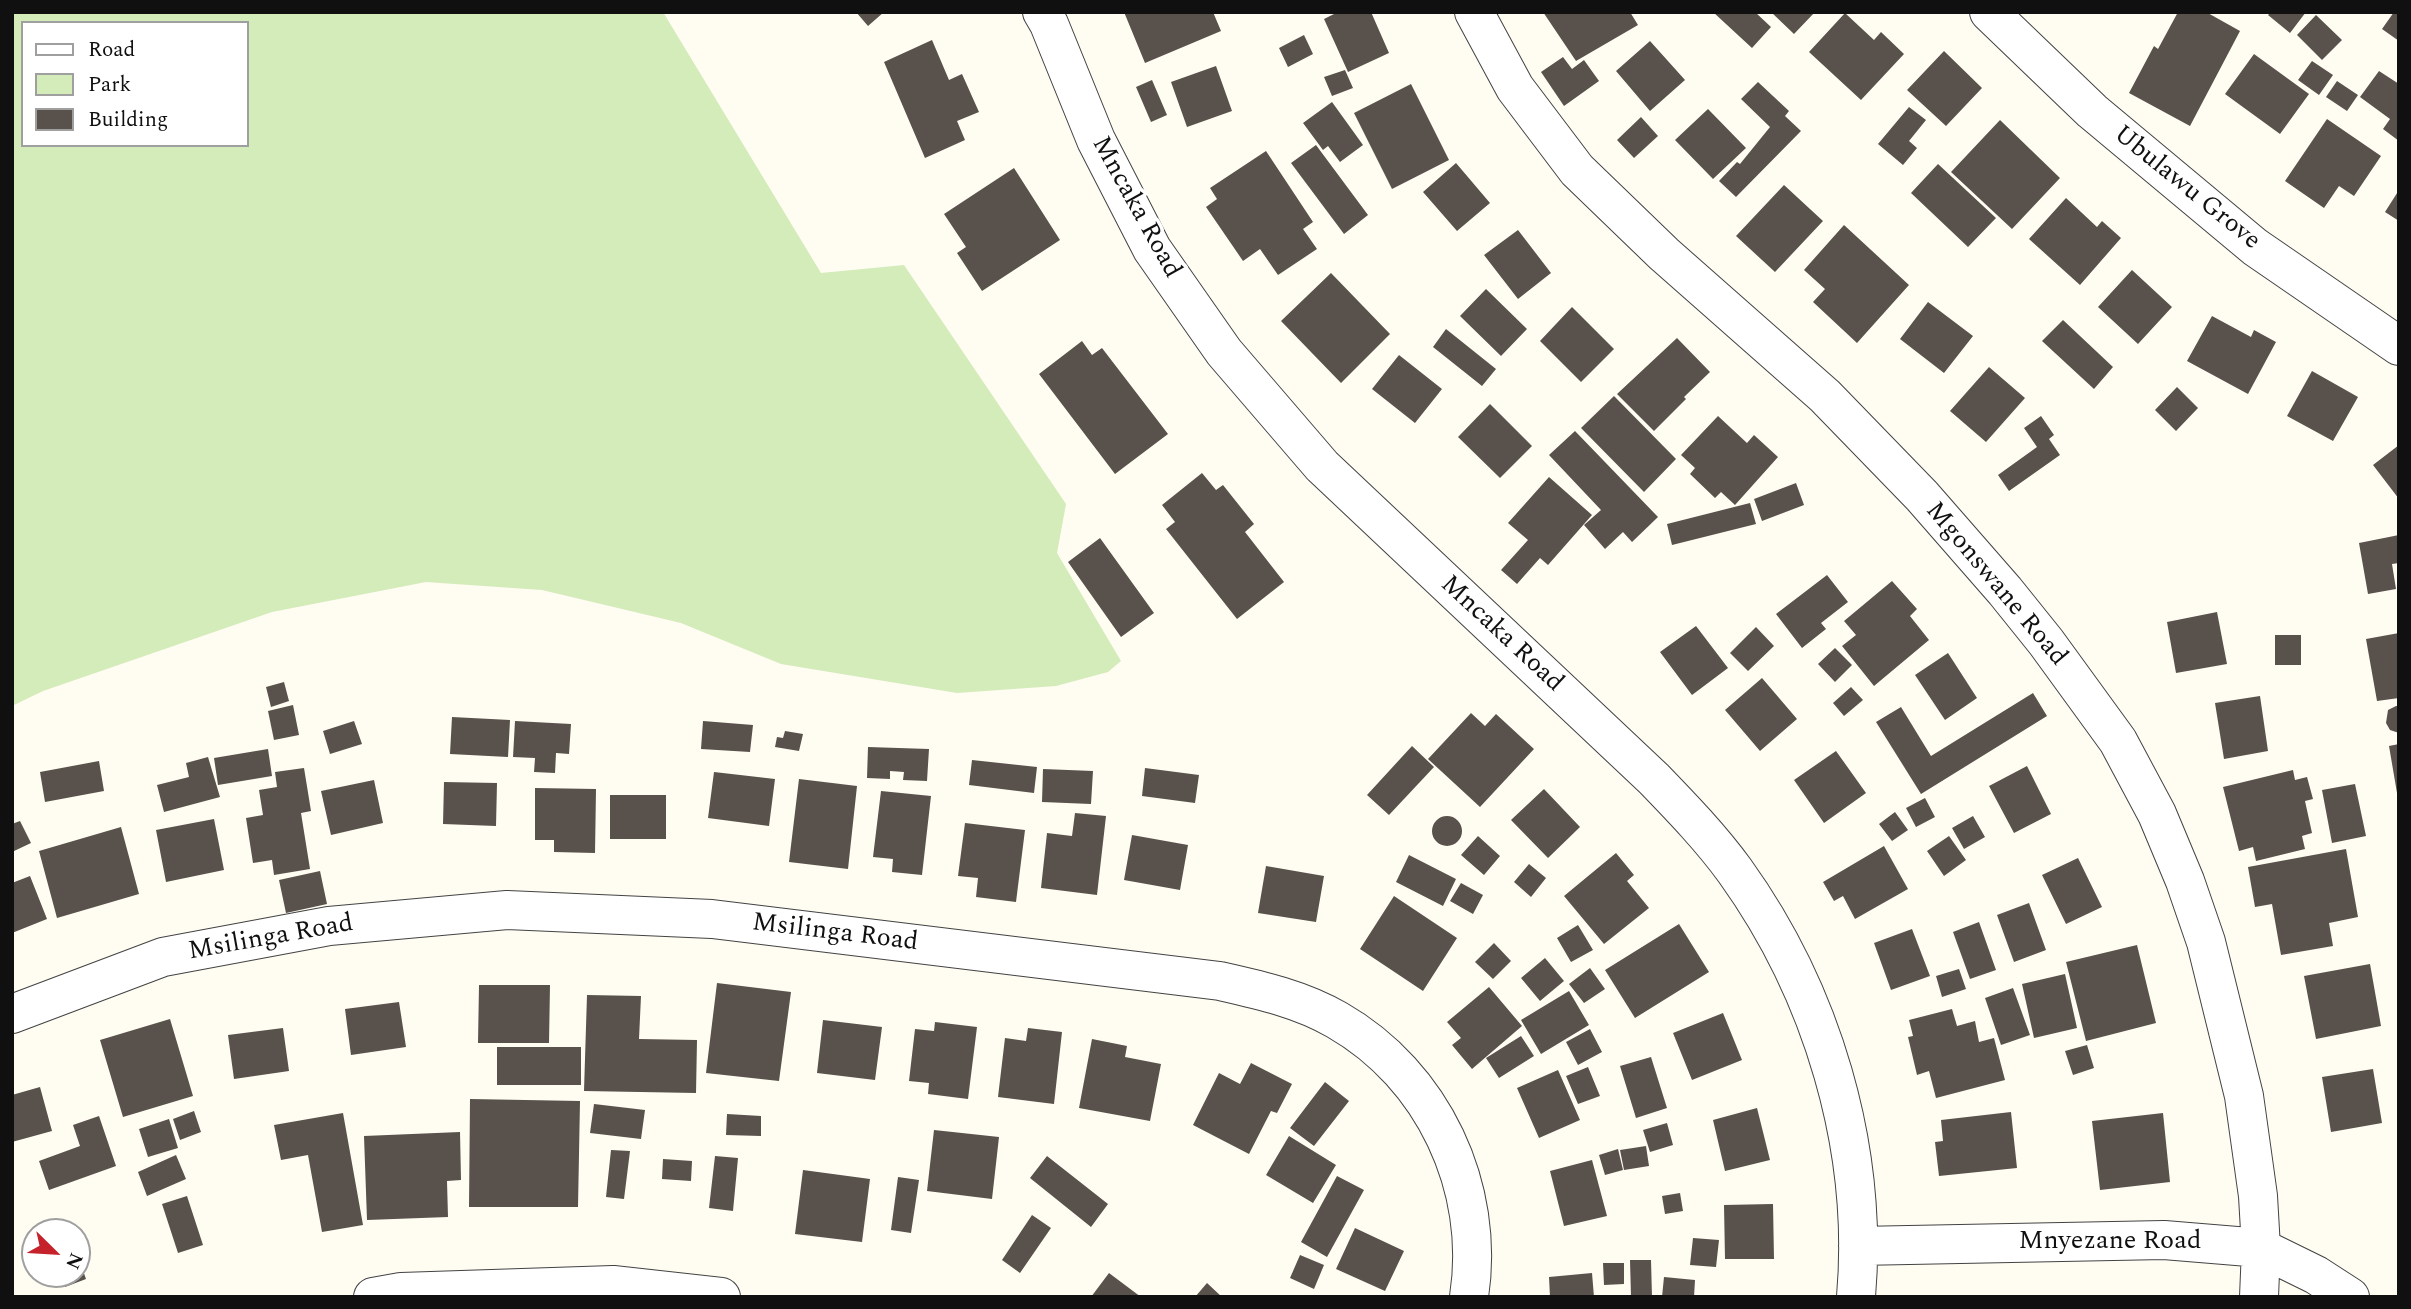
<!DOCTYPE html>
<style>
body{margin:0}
#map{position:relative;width:2411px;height:1309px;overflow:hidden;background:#fffcf2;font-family:Spectral,serif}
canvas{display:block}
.frame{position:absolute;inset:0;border:14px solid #101010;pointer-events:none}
.legend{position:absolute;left:21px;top:21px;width:228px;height:126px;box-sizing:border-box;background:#fff;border:2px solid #9f9f9f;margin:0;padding:9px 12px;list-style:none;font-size:21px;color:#101010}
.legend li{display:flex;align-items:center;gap:14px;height:35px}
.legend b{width:35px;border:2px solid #9f9f9f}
.north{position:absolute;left:21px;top:1218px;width:70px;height:70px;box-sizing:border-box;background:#fff;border:2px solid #9f9f9f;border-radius:50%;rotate:114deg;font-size:19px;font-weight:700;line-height:28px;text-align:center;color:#101010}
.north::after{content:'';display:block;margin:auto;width:24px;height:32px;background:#c5222b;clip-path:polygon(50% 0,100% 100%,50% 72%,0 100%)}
</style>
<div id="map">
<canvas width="2411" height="1309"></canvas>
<div class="frame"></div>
<ul class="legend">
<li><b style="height:9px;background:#fff"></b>Road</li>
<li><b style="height:19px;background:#d4ebba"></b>Park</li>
<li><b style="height:19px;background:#59514c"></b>Building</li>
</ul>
<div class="north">N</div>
</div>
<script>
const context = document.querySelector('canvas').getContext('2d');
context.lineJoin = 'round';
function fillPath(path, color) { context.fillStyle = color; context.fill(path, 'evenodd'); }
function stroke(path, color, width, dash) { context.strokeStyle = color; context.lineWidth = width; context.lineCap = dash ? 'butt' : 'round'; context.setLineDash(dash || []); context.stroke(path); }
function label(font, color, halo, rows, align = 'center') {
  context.font = font + ' Spectral,serif'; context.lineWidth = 7; context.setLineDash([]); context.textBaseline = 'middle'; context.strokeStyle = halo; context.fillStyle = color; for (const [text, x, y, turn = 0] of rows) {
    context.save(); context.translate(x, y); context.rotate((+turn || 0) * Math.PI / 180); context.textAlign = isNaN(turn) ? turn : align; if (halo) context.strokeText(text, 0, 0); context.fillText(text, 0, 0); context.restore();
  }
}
const green = new Path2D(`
 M12,12H663L821,273L904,265L1066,504L1057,553L1121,661L1108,672L1056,686L957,693L781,664L681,623L542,590L426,582L272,612L43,691L12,706ZM23,23H247V145H23Z`);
const building = new Path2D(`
 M856,12H884L868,26Z
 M1124,12H1213L1221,31L1145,63Z
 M1338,12H1371L1389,53L1348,72L1324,19Z
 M1543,12H1630L1638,25L1576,61Z
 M1713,12H1755L1771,27L1752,48Z
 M1771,12H1815L1794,34Z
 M2178,12H2206L2240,31L2190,126L2129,93L2154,46L2158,49Z
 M2271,12H2306L2290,33L2268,15Z
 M2394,12H2399V41L2382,29Z
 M1845,13L1874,40L1881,32L1904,54L1861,100L1809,52Z
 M2316,15L2342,40L2322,60L2297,35Z
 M1304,35L1313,54L1288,67L1279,48Z
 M932,40L949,80L962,74L979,112L957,121L965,140L925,158L884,62Z
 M1650,41L1685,80L1650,111L1616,71Z
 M1944,51L1982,88L1946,126L1907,90Z
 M2254,54L2309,94L2280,134L2225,94Z
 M1563,57L1572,69L1584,60L1599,81L1564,106L1541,72Z
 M2312,61L2333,75L2319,95L2298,80Z
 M1216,66L1232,111L1187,127L1171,82Z
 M1345,70L1353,88L1332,96L1324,77Z
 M2379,71L2399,84V141L2383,129L2390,119L2360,97Z
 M1152,80L1167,115L1151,122L1136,87Z
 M2337,81L2358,95L2347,111L2326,97Z
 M1758,82L1789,111L1785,116L1801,131L1736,197L1719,181L1737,162L1740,164L1770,127L1741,99Z
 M1411,84L1449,160L1392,189L1354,113Z
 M1332,102L1363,145L1340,162L1328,146L1323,150L1303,123Z
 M1909,107L1926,120L1909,141L1917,148L1903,165L1878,144Z
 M1708,109L1746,148L1713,179L1675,140Z
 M1641,117L1658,136L1634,158L1617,140Z
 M2327,119L2381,156L2354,196L2339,186L2324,208L2285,181Z
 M2000,120L2060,178L2012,229L1951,172Z
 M1316,145L1368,215L1344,234L1291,163Z
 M1266,151L1313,222L1303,229L1317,249L1278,275L1260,249L1243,261L1206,207L1217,199L1210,188Z
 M1456,163L1490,203L1457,231L1423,192Z
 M1938,164L1996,218L1968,247L1911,193Z
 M1014,168L1060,240L982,291L957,253L966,247L944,214Z
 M1784,185L1823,221L1775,272L1736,236Z
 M2399,190V221L2385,212Z
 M2066,198L2097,227L2102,221L2121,238L2080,285L2029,239Z
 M1844,225L1909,285L1857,343L1813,302L1825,289L1804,270Z
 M1518,230L1551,273L1518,299L1484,255Z
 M2132,270L2172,307L2138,344L2098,307Z
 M1331,273L1390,334L1341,383L1281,321Z
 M1486,289L1527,329L1501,356L1460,316Z
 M1928,302L1973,336L1944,373L1900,339Z
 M1572,307L1614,349L1581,382L1540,341Z
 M2212,316L2251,337L2254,330L2276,342L2248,394L2187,361Z
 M2063,320L2113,367L2094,389L2042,341Z
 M1446,329L1496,369L1482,386L1433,347Z
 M1677,338L1710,372L1684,397L1686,399L1654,431L1617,394Z
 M1082,341L1092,355L1102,348L1168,434L1115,474L1039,374Z
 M1399,355L1442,389L1415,423L1372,389Z
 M1989,367L2025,398L1986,442L1950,411Z
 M2312,371L2358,397L2333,441L2287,416Z
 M2177,387L2198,408L2176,431L2155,410Z
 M1614,396L1676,459L1644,492L1581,428Z
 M1490,404L1532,446L1500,478L1458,437Z
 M1718,416L1747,443L1754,435L1778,457L1735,505L1721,492L1715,498L1690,474L1695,468L1681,455Z
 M2041,416L2054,435L2049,439L2060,455L2009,491L1998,475L2037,447L2024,428Z
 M1575,431L1658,517L1632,542L1623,532L1605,549L1584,525L1601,510L1549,455Z
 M2399,445V499L2373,465Z
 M1202,473L1216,490L1223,485L1254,524L1245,532L1284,582L1237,619L1166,529L1175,522L1162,505Z
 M1549,477L1592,515L1548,565L1540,558L1517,584L1501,570L1528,540L1508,523Z
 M1796,483L1804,505L1762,521L1754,499Z
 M1750,503L1756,524L1672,545L1667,524Z
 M2399,535V563L2392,564L2396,589L2368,594L2359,543Z
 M1100,538L1154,613L1121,637L1068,562Z
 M1827,575L1848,602L1821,623L1826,629L1802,648L1776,614Z
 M1892,581L1917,609L1910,616L1929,640L1874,686L1842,646L1856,635L1844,621Z
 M2217,612L2227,664L2176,673L2167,622Z
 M1696,626L1728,668L1692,695L1660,652Z
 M1756,627L1774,646L1748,671L1730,653Z
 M2399,633V698L2377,701L2366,639Z
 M2275,635H2301V665H2275Z
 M1835,648L1852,665L1835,682L1818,664Z
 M1948,653L1977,698L1945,720L1915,675Z
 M1762,678L1797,719L1760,751L1725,710Z
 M284,682L289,701L271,707L266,687Z
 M1851,687L1863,700L1844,716L1833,703Z
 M2033,693L2047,716L1921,794L1876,722L1901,707L1931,756Z
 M2260,696L2268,751L2224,759L2215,703Z
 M293,705L299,735L274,740L268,711Z
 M2396,706H2399V733L2390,730L2386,723L2388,710Z
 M1471,713L1485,726L1496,714L1534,749L1480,807L1428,759Z
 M452,717L510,720L508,757L450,754Z
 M354,721L362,744L330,754L323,731Z
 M515,721L571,724L569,754L556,753L555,773L534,772L535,758L513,757Z
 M703,721L753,725L750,752L701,749Z
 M785,731L803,734L799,751L775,747L777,737L783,738Z
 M2399,744V793H2397L2389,746Z
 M1412,746L1434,767L1389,815L1367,795Z
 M868,747L929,749L927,781L903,780L904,772L890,771V779L867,778Z
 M268,749L272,776L218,785L214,758Z
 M1836,751L1866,793L1824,823L1794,780Z
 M208,757L220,797L164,812L157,785L189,777L186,763Z
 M972,760L1037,767L1034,793L969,785Z
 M99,761L104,791L45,802L40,772Z
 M2027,766L2051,814L2014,833L1989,786Z
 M304,768L311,811L301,813L310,869L274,875L272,860L253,863L246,818L263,815L259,790L277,787L275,772Z
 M1145,768L1199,775L1195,803L1142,796Z
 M1043,769L1093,771L1091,804L1042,802Z
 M2293,770L2295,780L2307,777L2313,799L2305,801L2312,833L2302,836L2305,849L2256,861L2253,847L2239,851L2223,787Z
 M714,772L775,779L769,826L708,818Z
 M799,779L857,786L848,869L789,862Z
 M374,780L383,823L331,835L321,791Z
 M444,782L497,783L496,826L443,824Z
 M2355,784L2366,836L2332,843L2322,790Z
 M535,788L596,789L595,853L554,852V840H535Z
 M1544,789L1580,827L1548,858L1511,820Z
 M881,791L931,796L922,875L892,872L893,859L873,857Z
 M610,795H666V839H610Z
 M1925,798L1935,817L1916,827L1906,808Z
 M1895,812L1908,830L1892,841L1879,824Z
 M1075,813L1106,816L1097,895L1041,888L1047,833L1072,836Z
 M1973,816L1985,837L1964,849L1952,828Z
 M1432 831a15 15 0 1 1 30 0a15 15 0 1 1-30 0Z
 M214,819L224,870L166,882L156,830Z
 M20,821L31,843L12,852V824Z
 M965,823L1025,830L1016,902L976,897L978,878L958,876Z
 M121,827L139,894L57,918L39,851Z
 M1132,835L1188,845L1180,890L1124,880Z
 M1478,836L1500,856L1484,875L1461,855Z
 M1949,836L1966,860L1944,876L1927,851Z
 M1884,846L1908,889L1855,919L1843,896L1834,901L1823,882Z
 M2346,849L2358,917L2329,923L2333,946L2281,955L2272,904L2255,907L2248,867Z
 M1616,853L1634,875L1627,881L1649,908L1604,944L1564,896Z
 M1409,855L1456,879L1443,906L1396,882Z
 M2078,858L2102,907L2066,924L2042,875Z
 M1529,864L1546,878L1531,897L1514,882Z
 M1266,866L1324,876L1316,922L1258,913Z
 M320,871L327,904L286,913L279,880Z
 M30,876L47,919L12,933V883Z
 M1461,883L1483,895L1473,914L1450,901Z
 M1394,896L1457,938L1423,991L1360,949Z
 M2029,903L2046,950L2014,962L1997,915Z
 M1979,922L1996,970L1970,979L1953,932Z
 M1679,924L1709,972L1635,1018L1605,970Z
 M1578,925L1593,950L1571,962L1557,938Z
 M1912,929L1930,976L1891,990L1874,943Z
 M1494,943L1511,961L1493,979L1475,962Z
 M2137,945L2156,1023L2086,1041L2066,962Z
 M1545,958L1564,981L1540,1001L1521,978Z
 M2370,964L2381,1026L2316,1039L2304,976Z
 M1590,968L1605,989L1584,1003L1569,984Z
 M1959,969L1966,989L1942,997L1936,976Z
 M2065,974L2077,1028L2034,1038L2022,984Z
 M717,983L791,992L779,1081L706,1073Z
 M479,985H550L549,1043H478Z
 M1489,987L1522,1026L1472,1069L1452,1045L1461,1038L1447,1022Z
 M2013,988L2030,1035L2001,1045L1985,998Z
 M1569,991L1589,1025L1541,1054L1521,1020Z
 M587,995L641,996L639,1039L697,1040L696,1093L584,1091Z
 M399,1002L406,1047L351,1055L345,1009Z
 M1952,1009L1957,1026L1975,1021L1979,1042L1994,1038L2005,1080L1936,1098L1929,1071L1917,1075L1908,1037L1913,1036L1909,1020Z
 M1723,1013L1742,1060L1692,1080L1673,1033Z
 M170,1019L193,1096L123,1117L100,1040Z
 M823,1020L882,1027L875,1080L817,1073Z
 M935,1022L977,1027L968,1099L928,1094L929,1083L909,1081L915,1029L934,1031Z
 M283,1028L289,1071L234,1079L228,1035Z
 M1028,1028L1062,1032L1054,1104L998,1097L1005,1038L1026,1041Z
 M1590,1029L1602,1052L1578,1065L1566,1042Z
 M1521,1036L1534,1056L1499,1078L1486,1058Z
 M1092,1039L1127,1046L1125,1057L1161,1064L1150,1121L1079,1108Z
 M2087,1045L2094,1068L2073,1075L2065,1051Z
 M497,1047H581V1085H497Z
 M1651,1057L1667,1108L1636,1118L1620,1066Z
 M1251,1063L1292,1084L1277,1113L1271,1111L1249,1154L1193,1125L1219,1073L1240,1084Z
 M1588,1067L1600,1096L1578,1104L1566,1076Z
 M2373,1069L2382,1123L2331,1132L2322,1077Z
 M1558,1070L1580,1120L1539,1138L1517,1088Z
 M1325,1082L1349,1101L1314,1146L1290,1128Z
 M40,1087L52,1131L12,1142V1095Z
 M470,1099L580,1101L578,1207H469Z
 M594,1104L645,1110L641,1139L590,1133Z
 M1757,1108L1770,1160L1725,1171L1713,1120Z
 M194,1111L201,1132L180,1140L173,1119Z
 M2011,1112L2017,1168L1939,1176L1935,1142L1943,1141L1941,1120Z
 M343,1113L363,1225L322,1232L308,1155L281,1160L274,1125Z
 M2163,1113L2170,1182L2100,1190L2092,1121Z
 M727,1114L761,1116V1136L726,1135Z
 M99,1116L116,1166L49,1190L39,1161L80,1146L73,1125Z
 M169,1119L178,1148L148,1157L139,1129Z
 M1667,1123L1673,1145L1650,1152L1643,1130Z
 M934,1130L999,1137L992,1199L927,1191Z
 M460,1132L461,1180L447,1181L448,1217L367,1220L364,1136Z
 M1289,1136L1336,1165L1313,1203L1266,1175Z
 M1646,1146L1649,1166L1624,1170L1620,1150Z
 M1618,1149L1623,1170L1605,1175L1599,1155Z
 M611,1150L630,1151L624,1199L606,1197Z
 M176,1155L186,1179L147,1196L138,1172Z
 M715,1156L738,1158L733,1211L709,1208Z
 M1047,1156L1108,1204L1091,1227L1030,1178Z
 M663,1159L692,1161L691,1181L662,1179Z
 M1592,1160L1607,1216L1564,1226L1550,1171Z
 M803,1170L870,1179L862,1242L795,1234Z
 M1337,1176L1364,1190L1327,1257L1301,1242Z
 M898,1177L919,1180L911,1233L891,1230Z
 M1680,1193L1683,1211L1665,1214L1662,1196Z
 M187,1196L203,1245L178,1253L162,1204Z
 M1773,1204L1774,1259H1725L1724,1205Z
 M1032,1215L1051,1228L1020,1273L1002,1260Z
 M1355,1228L1404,1251L1385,1291L1336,1269Z
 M1693,1238L1719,1240L1716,1267L1690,1265Z
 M77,1254L86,1279L65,1287L61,1274H77Z
 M1300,1255L1324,1265L1314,1289L1290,1278Z
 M1630,1260H1651L1652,1297H1631Z
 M1603,1263H1624V1284L1604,1285Z
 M1109,1273L1141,1297H1091Z
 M1592,1273L1594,1297H1550L1549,1277Z
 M1664,1277L1695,1280L1694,1297H1662Z
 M1207,1283L1222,1297H1195Z`);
const minor = new Path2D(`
 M1042,12L1049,24L1096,140L1152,249L1224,352L1322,466L1654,779C1682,808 1711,838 1735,871C1822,992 1869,1147 1856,1297
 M1474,12L1515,88L1577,170L1664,254L1825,396L1922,496L2005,591L2046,642L2118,741L2157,814L2185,881L2206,942L2244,1096L2258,1196L2261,1248L2259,1297
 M1989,12L2092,111L2255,247L2399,346
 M12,1014L163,957L329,926L507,910L712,919L1220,981C1260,990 1301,999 1337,1020C1433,1075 1486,1187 1469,1297
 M1858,1246L2164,1240L2261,1248L2316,1275L2350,1297
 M373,1297L401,1292L613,1285L721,1297`);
const streetNames = [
 ["Ubulawu Grove",2186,189,39],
 ["Mncaka Road",1135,208,61],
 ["Mgonswane Road",1995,585,50],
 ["Mncaka Road",1501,635,43],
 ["Msilinga Road",835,934,7],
 ["Msilinga Road",271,939,-10],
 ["Mnyezane Road",2110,1243]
];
fillPath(green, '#d4ebba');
fillPath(building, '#59514c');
stroke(minor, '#434343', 40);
stroke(minor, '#fff', 38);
label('26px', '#101010', '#fff', streetNames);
</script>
